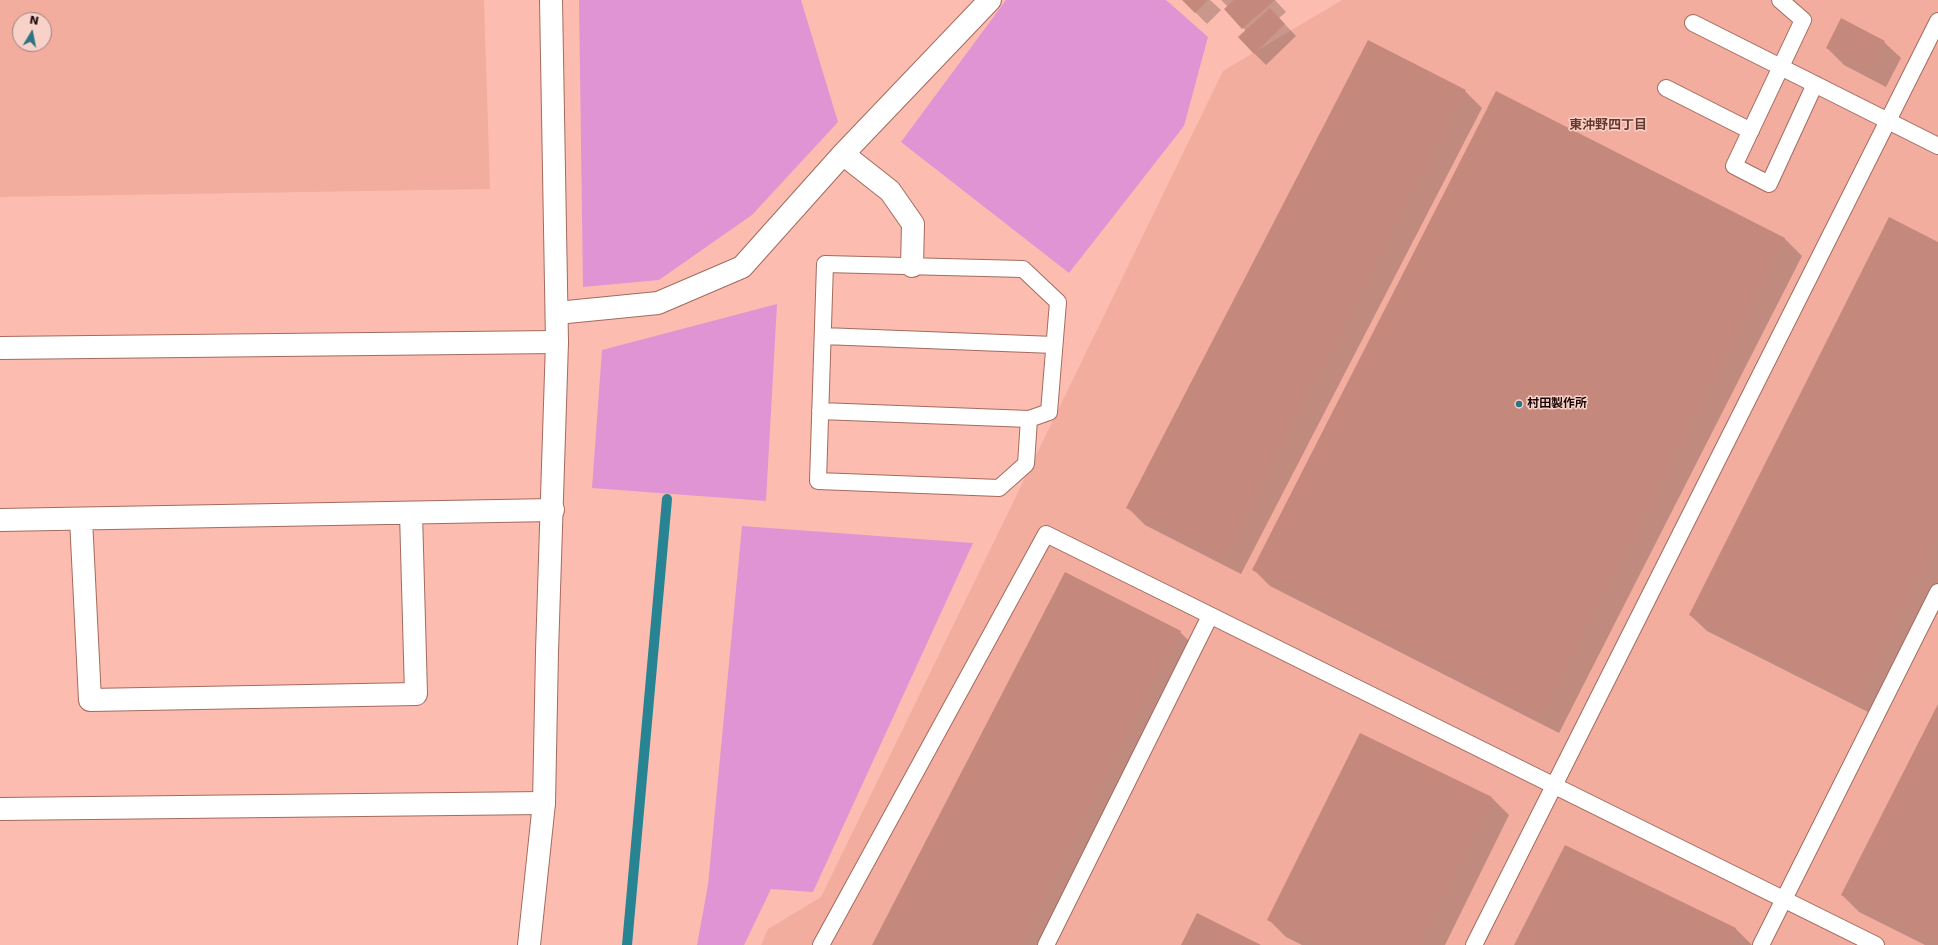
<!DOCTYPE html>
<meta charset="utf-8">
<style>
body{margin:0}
#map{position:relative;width:1938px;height:945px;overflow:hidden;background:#fcbdb0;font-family:"DejaVu Sans",sans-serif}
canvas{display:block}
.north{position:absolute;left:12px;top:12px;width:40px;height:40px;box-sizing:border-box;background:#f8d2c9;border:1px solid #9f807a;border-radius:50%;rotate:10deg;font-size:11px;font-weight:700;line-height:16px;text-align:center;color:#1a0604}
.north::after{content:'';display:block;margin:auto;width:14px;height:18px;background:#2e7482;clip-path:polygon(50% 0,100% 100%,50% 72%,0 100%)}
</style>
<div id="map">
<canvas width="1938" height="945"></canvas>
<div class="north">N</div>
</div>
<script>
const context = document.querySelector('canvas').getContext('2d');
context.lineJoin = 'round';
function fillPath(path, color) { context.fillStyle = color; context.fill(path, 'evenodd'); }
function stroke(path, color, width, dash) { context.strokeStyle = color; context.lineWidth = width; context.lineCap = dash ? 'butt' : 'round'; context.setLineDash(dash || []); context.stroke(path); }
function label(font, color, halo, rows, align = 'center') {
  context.font = font + ' "DejaVu Sans","Noto Sans JP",sans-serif'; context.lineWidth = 3; context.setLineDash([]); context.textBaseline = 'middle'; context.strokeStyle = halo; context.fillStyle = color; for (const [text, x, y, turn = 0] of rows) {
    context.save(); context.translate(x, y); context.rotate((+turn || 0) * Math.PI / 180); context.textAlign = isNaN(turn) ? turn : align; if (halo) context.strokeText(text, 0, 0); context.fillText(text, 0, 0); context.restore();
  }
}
const built = new Path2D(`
 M0,0H484L490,189L0,197ZM20,20H44V44H20Z
 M1342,0H1938V945H761L768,929L821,897L1223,71Z`);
const green = new Path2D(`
 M579,0H801L838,122L752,215L659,280L583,287Z
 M1006,0H1166L1208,37L1184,126L1069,273L901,142Z
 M777,304L766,501L592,488L602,350Z
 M742,526L973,543L813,892L771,889L744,945H697L708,885Z`);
const shadow = new Path2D(`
 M1183,0H1210L1221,10L1207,24Z
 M1221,0H1275L1286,12L1279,18L1296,36L1266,65L1254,53L1246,31L1225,9L1228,7Z
 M1884,42L1901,58L1886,87L1844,65L1827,48Z
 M1465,91L1482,108L1241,574L1145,525L1128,508Z
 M1496,93L1785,239L1802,256L1559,733L1270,586L1253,569Z
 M1938,243V589L1874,715L1707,631L1690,615Z
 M1065,573L1180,632L1197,649L1045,945H873Z
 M1938,706V945H1925L1859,912L1842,895Z
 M1361,734L1492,798L1509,815L1445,945H1302L1286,937L1269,920Z
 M1565,846L1736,929L1752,945H1516Z`);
const stream = new Path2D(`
 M627,945L667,499`);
const building = new Path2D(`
 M1182,0H1208L1195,13Z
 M1234,0H1275L1242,29L1224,9Z
 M1270,8L1285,24L1254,54L1238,37Z
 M1841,18L1885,41L1869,70L1826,48Z
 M1368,40L1466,90L1224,557L1126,508Z
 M1496,91L1785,238L1542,716L1252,570Z
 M1889,217L1938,242V538L1857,699L1689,615Z
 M1065,572L1181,631L1019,945H872Z
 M1938,704V944L1841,895Z
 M1360,733L1492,797L1420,945H1318L1267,920Z
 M1565,845L1736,928L1728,945H1514Z
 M1197,913L1261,945H1181Z`);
const lane = new Path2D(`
 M1780,0L1803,20L1734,166L1769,184L1815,84
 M1693,23L1938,146
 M1666,88L1751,131
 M823,336L1054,345
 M820,411L1029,419L1026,464L999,488L818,481L825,264L1023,269L1058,302L1049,412L1029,419
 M821,945L1046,534L1876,945
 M1046,945L1210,616
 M1474,945L1938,21
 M1761,945L1938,592`);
const street = new Path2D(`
 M843,154L890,191L913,224L912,266
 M557,313L658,303L742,267L843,154L990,0
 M0,348L557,342
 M81,519L90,700L416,694L411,513
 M0,520L553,510
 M0,809L544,803`);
const secondary = new Path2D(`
 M529,945L544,803L547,652L557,342L551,0`);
const markers = [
 [1519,404,4,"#2e7482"]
];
const poiNames = [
 ["村田製作所",1527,404]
];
const neighbourhoodNames = [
 ["東沖野四丁目",1608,126]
];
fillPath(built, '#f2ad9f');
fillPath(green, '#e094d4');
fillPath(shadow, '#0003');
stroke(stream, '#288393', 10);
fillPath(building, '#c4897c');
stroke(lane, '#a36b5e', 18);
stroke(street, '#a36b5e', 24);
stroke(secondary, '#a36b5e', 24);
stroke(lane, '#fff', 16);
stroke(street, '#fff', 22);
stroke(secondary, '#fff', 22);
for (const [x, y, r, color] of markers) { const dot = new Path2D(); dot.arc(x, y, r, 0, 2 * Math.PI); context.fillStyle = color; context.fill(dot); stroke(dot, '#f8d2c9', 1.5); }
label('bold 12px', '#1a0604', '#f8d2c9', poiNames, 'left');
label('bold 13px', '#6a372d', '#f8d2c9', neighbourhoodNames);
</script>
